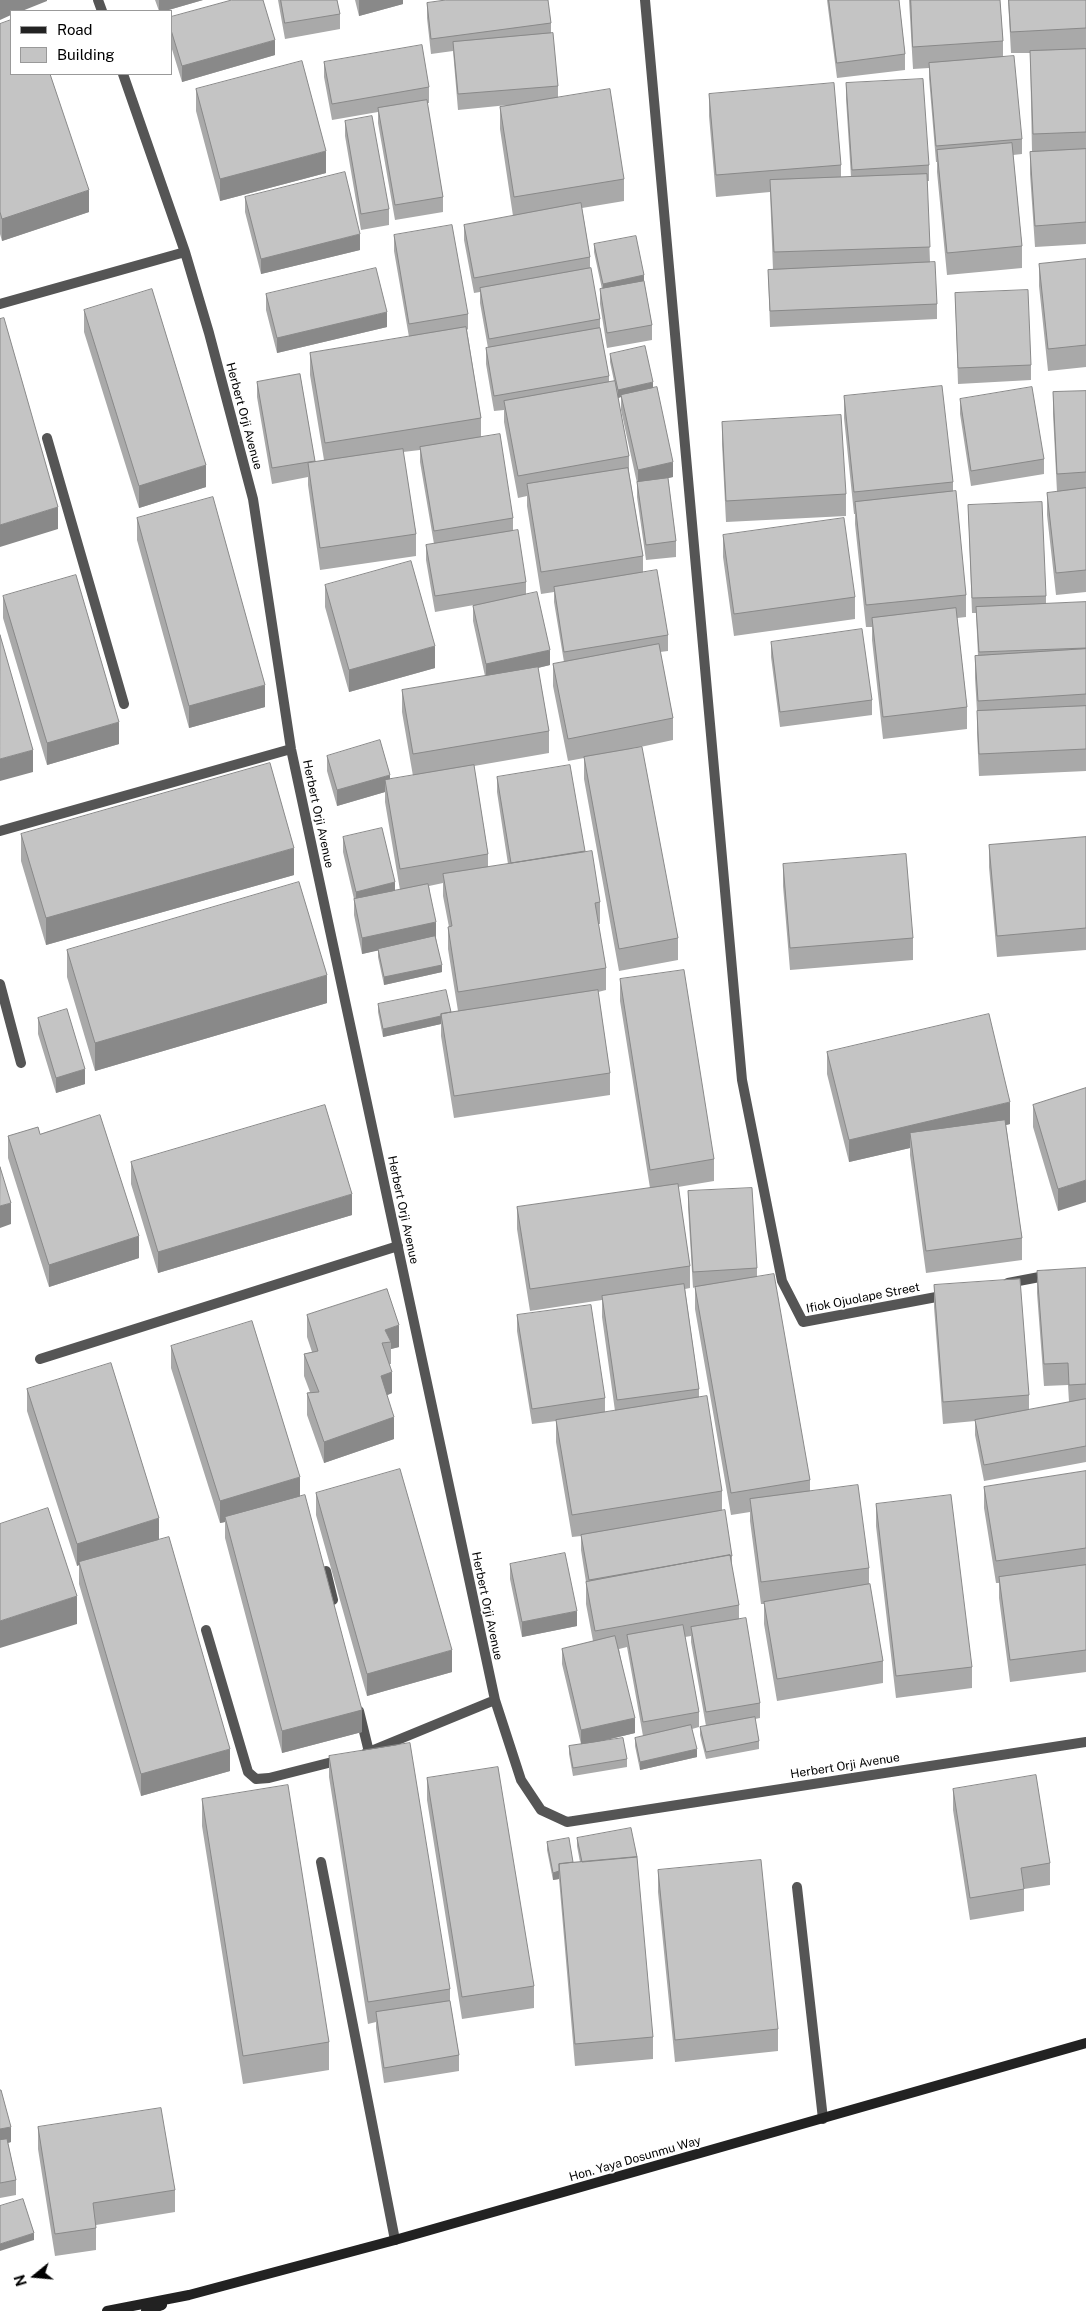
<!DOCTYPE html>
<style>
body{margin:0}
#map{position:relative;width:1086px;height:2311px;overflow:hidden;background:#fff;font-family:"Public Sans",sans-serif}
canvas{display:block}
.legend{position:absolute;left:10px;top:10px;width:162px;height:65px;box-sizing:border-box;background:#fff;border:1px solid #999;margin:0;padding:6px 9px;list-style:none;font-size:15px;color:#000}
.legend li{display:flex;align-items:center;gap:10px;height:25px}
.legend b{width:25px;border:1px solid #999}
.north{position:absolute;left:10px;top:2251px;width:50px;height:50px;-webkit-text-stroke:4px #fff;paint-order:stroke;rotate:253deg;font-size:14px;font-weight:700;line-height:20px;text-align:center;color:#000}
.north::after{content:'';display:block;margin:auto;width:18px;height:22px;background:#000;clip-path:polygon(50% 0,100% 100%,50% 72%,0 100%)}
</style>
<div id="map">
<canvas width="1086" height="2311"></canvas>
<ul class="legend">
<li><b style="height:6px;background:#222"></b>Road</li>
<li><b style="height:14px;background:#c4c4c4"></b>Building</li>
</ul>
<div class="north">N</div>
</div>
<script>
const context = document.querySelector('canvas').getContext('2d');
context.lineJoin = 'round';
function stroke(path, color, width, dash) { context.strokeStyle = color; context.lineWidth = width; context.lineCap = dash ? 'butt' : 'round'; context.setLineDash(dash || []); context.stroke(path); }
function fillPath(path, color) { context.fillStyle = color; context.fill(path, 'evenodd'); }
function label(font, color, halo, rows, align = 'center') {
  context.font = font + ' "Public Sans",sans-serif'; context.lineWidth = 4; context.setLineDash([]); context.textBaseline = 'middle'; context.strokeStyle = halo; context.fillStyle = color; for (const [text, x, y, turn = 0] of rows) {
    context.save(); context.translate(x, y); context.rotate((+turn || 0) * Math.PI / 180); context.textAlign = isNaN(turn) ? turn : align; if (halo) context.strokeText(text, 0, 0); context.fillText(text, 0, 0); context.restore();
  }
}
const service = new Path2D(`
 M0,984L21,1063`);
const minor = new Path2D(`
 M98,0L102,11
 M645,0L742,1080L782,1281L803,1322L947,1295
 M123,74L185,252L209,333L253,499L291,749L495,1700L521,1780L541,1810L567,1822L1086,1742
 M0,304L185,252
 M47,438L124,704
 M0,831L291,749
 M1008,1283L1050,1275
 M40,1359L398,1246
 M326,1571L333,1600
 M206,1630L248,1772L256,1779L269,1778L340,1760
 M359,1711L369,1752
 M366,1753L495,1700
 M321,1862L395,2240
 M797,1887L823,2119`);
const secondary = new Path2D(`
 M107,2311L189,2295L395,2240L1086,2043
 M146,2311L162,2305`);
const wall = new Path2D(`
 M155,0H203L165,11H159Z
 M278,0H337L340,14V29L285,39Z
 M355,0H403V4L359,16Z
 M827,0H899L905,54V70L837,78Z
 M909,0H1000L1003,41V57L1022,139V154L1013,155L1022,246V268L947,275L937,172V162H936L929,78V68L913,69Z
 M1008,0H1086V244L1035,247L1030,174V152H1032L1030,53H1011Z
 M427,3L551,23V33L558,86V97L624,179V201L582,208L590,257V268L600,319V328L609,376V382L614,381L610,362V354L653,388L673,477L668,478L676,541V557L646,560L637,497V483L621,410V397L618,398L629,456V472L643,556V573L668,635V651L660,652L673,718V740L631,749L678,938V960L619,971L584,779V758L568,761L553,686V664L564,662L554,602V592L541,594L527,506V496L518,498L504,422V410L494,411L486,364V348H488L480,303V292L474,293L464,240V225L513,216L500,129V107L508,105L458,110L453,51L431,54L427,18Z
 M171,17L275,55L182,82L171,46Z
 M0,24L89,212L2,241L0,234Z
 M324,62L429,87V103H427L443,197V212L395,220L378,123V112L332,120L324,77Z
 M846,83L929,165V181H927L930,262L937,304V319L770,327L768,270H773L770,192L716,197L709,116V94L841,165V177H851L846,99Z
 M196,89L326,173L220,201L196,111Z
 M345,121L389,209V225L361,230L345,136Z
 M245,197L360,250L261,274L245,212Z
 M394,235L468,314V329L467,330L481,418V437L513,518V531L526,582V594L550,665L538,668L549,731V753L474,766L488,854V867L508,864L497,792V777L585,852L600,902V924H598L606,968V990L598,992L610,1073V1095L454,1118L441,1036V1024L383,1037L378,1012V1004L451,1012L458,1011L448,949V927H449L443,896V883L429,886L436,938L442,972L384,985L378,957V950L362,954L354,915V899L343,852V837L395,891L400,890L385,802V792L337,806L327,771V756L390,780L413,776L402,712V690L485,676L473,621V606L474,605L435,612L426,560V545L434,544L420,462V450L403,452L416,534V556L320,570L308,485V477L272,484L257,397V382L300,374L315,462L324,460L310,375V353L409,337L394,251Z
 M594,244L644,275V281L652,325V340L607,348L600,304V289H602L594,252Z
 M1086,259V367L1048,371L1039,286V264Z
 M955,293L1031,365V380L958,384Z
 M266,294L387,327L277,353L266,310Z
 M84,310L206,487L139,508L84,332Z
 M1086,391V592L1056,595L1047,515V493L1057,492L1053,414V392Z
 M844,396L953,482V492L966,595V617L957,618L967,707V729L883,739L872,640V627H866L855,524V514H854L844,418Z
 M960,399L1044,459V474L971,486L960,414Z
 M722,422L846,494V516L726,522L722,444Z
 M968,505L1046,596V604L1086,602V771L979,776L977,733V711L975,678V656H978L976,613H972Z
 M137,518L265,707L189,728L137,540Z
 M723,535L855,597V619L734,636L723,557Z
 M325,585L435,668L349,692L325,607Z
 M3,596L119,744L47,765L3,618Z
 M771,642L872,700V715L780,727L771,657Z
 M21,834L294,875L46,945L21,861Z
 M1086,837V950L997,957L989,867V845Z
 M783,864L913,938V960L790,970L783,886Z
 M67,950L327,1003L95,1071L67,977Z
 M620,979L714,1159V1181L678,1187L690,1266V1288L685,1289L699,1389V1398L722,1491V1511L732,1556V1568L739,1605V1619L760,1703V1718L755,1719L759,1741V1749L706,1759L700,1735V1727L706,1726L691,1642V1636L685,1637L699,1712V1727L692,1729L697,1757L640,1770L635,1746V1738L643,1736L627,1647L619,1649L635,1733L598,1742L627,1759V1767L573,1776L569,1754V1746L581,1744L562,1664V1649L593,1641L586,1604V1582L581,1550V1536L572,1537L556,1442V1421L532,1424L517,1331V1315L605,1398V1412L615,1411L602,1317V1300L530,1311L517,1229V1207L650,1188L620,1001Z
 M38,1018L85,1084L56,1093L38,1034Z
 M827,1052L1010,1124L1006,1125L1022,1238V1260L926,1273L910,1155V1148L849,1162L827,1074Z
 M1086,1088L1058,1211L1033,1127V1105Z
 M40,1134L139,1258L49,1287L8,1158V1136Z
 M131,1162L352,1215L158,1273L131,1184Z
 M688,1191L757,1268V1277L810,1480V1491L869,1568V1584L883,1661V1683L777,1701L764,1624V1604H761L750,1521V1512L731,1515L695,1309V1287L693,1288L688,1207Z
 M1086,1268V1462L984,1481L975,1435V1421L943,1424L934,1307V1285L1029,1395V1410L1069,1402L1068,1385L1044,1386L1037,1293V1271Z
 M387,1289L399,1347L391,1349V1364H390L392,1393L387,1395L394,1439L324,1463L307,1415V1393L310,1392L304,1376V1354L312,1352L307,1337V1315Z
 M171,1346L300,1497L362,1732L282,1753L225,1538V1522L220,1523L171,1368Z
 M27,1389L159,1540L230,1771L141,1796L79,1584V1565L77,1566L27,1411Z
 M1086,1471V1672L1010,1682L999,1598V1583H996L984,1508V1487Z
 M316,1493L452,1672L367,1696L316,1515Z
 M876,1504L972,1667V1688L896,1698L876,1526Z
 M510,1564L577,1626L522,1637L510,1579Z
 M329,1756L450,1989V2001L459,2055V2071L384,2083L376,2028V2022L368,2024L329,1777Z
 M427,1778L534,1986V2008L462,2019L427,1800Z
 M953,1789L1050,1863V1885L1024,1889V1911L970,1920L953,1810Z
 M202,1799L329,2042V2070L243,2084L202,1826Z
 M577,1838L653,2037V2059L575,2066L559,1879L553,1880L547,1850V1842L573,1862H580L577,1846Z
 M658,1870L778,2029V2051L675,2062L658,1892Z
 M0,2090L11,2142L8,2143L16,2180V2195L0,2198Z
 M38,2127L175,2190V2212L96,2225V2250L55,2256L38,2149Z`);
const shadedWall = new Path2D(`
 M0,0H47V1L22,11H11V15L0,20Z
 M159,0H203L165,11H159Z
 M359,0H403V4L359,16Z
 M275,40V55L182,82V66Z
 M326,151V173L220,201V179Z
 M89,190V212L2,241V219Z
 M360,234V250L261,274V259Z
 M644,275V283L603,292V284Z
 M387,312V327L277,353V338Z
 M653,382V390L621,395V397L618,398V390Z
 M673,462V477L638,485V470Z
 M206,465V487L139,508V486Z
 M58,507V529L0,547V525Z
 M435,646V668L349,692V670Z
 M550,650V665L486,680V664Z
 M265,685V707L189,728V706Z
 M119,722V744L47,765V743Z
 M33,750V772L0,781V759Z
 M390,775V790L385,780V792L337,806V790Z
 M294,848V875L46,945V918Z
 M395,882V897L356,907V892Z
 M436,922V938L362,954V938Z
 M442,965V972L384,985V977Z
 M327,975V1003L95,1071V1043Z
 M441,1016V1024L383,1037V1029Z
 M85,1069V1084L56,1093V1078Z
 M1010,1102V1124L912,1147L910,1133V1148L849,1162V1140Z
 M1086,1180V1202L1058,1211V1189Z
 M352,1194V1215L158,1273V1252Z
 M11,1203V1224L0,1228V1206Z
 M139,1236V1258L49,1287V1265Z
 M399,1325V1347L391,1349V1342L385,1330Z
 M392,1372V1393L381,1398V1376Z
 M394,1417V1439L324,1463V1442Z
 M300,1477V1499L225,1517V1522L220,1523V1501Z
 M159,1518V1540L79,1562V1565L77,1566V1544Z
 M77,1596V1624L0,1648V1621Z
 M577,1611V1626L522,1637V1622Z
 M452,1650V1672L367,1696V1674Z
 M362,1710V1732L282,1753V1731Z
 M635,1718V1733L581,1746V1730Z
 M230,1749V1771L141,1796V1774Z
 M697,1749V1757L640,1770V1762Z
 M559,1871V1879L553,1880V1873Z
 M11,2127V2142L0,2145V2129Z
 M34,2233V2240L0,2251V2244Z`);
const building = new Path2D(`
 M232,0H263L275,40L182,66L171,30V17Z
 M281,0H337L340,14L285,23Z
 M446,0H548L551,23L431,39L427,3Z
 M829,0H899L905,54L837,63Z
 M911,0H1000L1003,41L913,47Z
 M1009,0H1086V28L1011,32Z
 M11,20V74H50L89,190L2,219L0,212V24Z
 M553,33L558,86L458,94L453,42Z
 M422,45L429,87L332,104L324,62Z
 M1086,49V132L1033,134L1030,51Z
 M1014,56L1022,139L936,146L929,63Z
 M302,61L326,151L220,179L196,89Z
 M923,79L929,165L852,170L846,83Z
 M834,83L841,165L716,175L709,94Z
 M610,89L624,179L514,197L500,107Z
 M427,100L443,197L395,205L378,108Z
 M372,116L389,209L361,214L345,121Z
 M1012,143L1022,246L947,253L937,150Z
 M1086,149V222L1035,226L1030,152Z
 M345,172L360,234L261,259L245,197Z
 M927,174L930,247L774,252L770,180Z
 M581,203L590,257L474,278L464,225Z
 M452,225L468,314L409,324L394,235Z
 M636,236L644,275L603,284L594,244Z
 M1086,259V345L1048,349L1039,264Z
 M935,262L937,304L770,311L768,270Z
 M376,268L387,312L277,338L266,294Z
 M591,268L600,319L489,339L480,288Z
 M644,281L652,325L607,333L600,289Z
 M152,289L206,465L139,486L84,310Z
 M1028,290L1031,365L958,368L955,293Z
 M4,318L58,507L0,525V319Z
 M466,327L481,418L325,443L310,353Z
 M600,328L609,376L494,396L486,348Z
 M645,346L653,382L618,390L610,354Z
 M300,374L315,461L272,468L257,382Z
 M615,381L629,456L518,476L504,401Z
 M942,386L953,482L854,492L844,396Z
 M657,387L673,462L638,470L621,395Z
 M1032,387L1044,459L971,471L960,399Z
 M1086,391V472L1057,474L1053,392Z
 M841,415L846,494L726,501L722,422Z
 M500,434L513,518L434,531L420,447Z
 M403,449L416,534L320,548L308,463Z
 M628,468L643,556L541,572L527,484Z
 M668,478L676,541L646,545L637,482Z
 M1086,488V570L1056,573L1047,493Z
 M956,491L966,595L866,605L855,502Z
 M213,497L265,685L189,706L137,518Z
 M1042,502L1046,596L972,598L968,505Z
 M844,518L855,597L734,614L723,535Z
 M518,530L526,582L435,596L426,545Z
 M411,561L435,646L349,670L325,585Z
 M657,570L668,635L564,652L554,587Z
 M76,575L119,722L47,743L3,596Z
 M537,592L550,650L486,664L473,606Z
 M1086,602V648L979,652L976,607Z
 M956,608L967,707L883,717L872,618Z
 M862,629L872,700L780,712L771,642Z
 M0,635L33,750L0,759Z
 M659,644L673,718L568,739L553,664Z
 M1086,649V694L978,701L975,656Z
 M538,667L549,731L413,754L402,690Z
 M1086,706V749L979,754L977,711Z
 M380,740L390,775L337,790L327,756Z
 M642,747L678,938L619,949L584,757Z
 M270,763L294,848L46,918L21,834Z
 M474,765L488,854L400,869L385,780Z
 M570,765L585,851L511,863L497,777Z
 M382,828L395,882L356,892L343,837Z
 M1086,837V928L997,936L989,845Z
 M592,851L600,902L595,903L606,968L458,992L448,927L452,926L443,874Z
 M906,854L913,938L790,948L783,864Z
 M299,882L327,975L95,1043L67,950Z
 M428,884L436,922L362,938L354,899Z
 M435,936L442,965L384,977L378,949Z
 M684,970L714,1159L650,1170L620,979Z
 M446,990L451,1012L441,1014V1016L383,1029L378,1004Z
 M598,990L610,1073L454,1096L441,1014Z
 M67,1009L85,1069L56,1078L38,1018Z
 M989,1014L1010,1102L849,1140L827,1052Z
 M1086,1088V1180L1058,1189L1033,1105Z
 M325,1105L352,1194L158,1252L131,1162Z
 M100,1115L139,1236L49,1265L8,1136L38,1127L40,1134Z
 M1005,1120L1022,1238L926,1251L910,1133Z
 M0,1167L11,1203L0,1206Z
 M678,1184L690,1266L530,1289L517,1207Z
 M752,1188L757,1268L693,1272L688,1191Z
 M1086,1268V1384L1069,1385L1068,1363L1044,1364L1037,1271Z
 M774,1274L810,1480L731,1493L695,1287Z
 M1020,1279L1029,1395L943,1402L934,1285Z
 M684,1284L699,1389L617,1400L602,1296Z
 M387,1289L399,1325L385,1330L391,1342L382,1343L392,1372L381,1376L394,1417L324,1442L307,1393L319,1392L304,1354L318,1351L307,1315Z
 M591,1305L605,1398L532,1409L517,1315Z
 M252,1321L300,1477L220,1501L171,1346Z
 M111,1363L159,1518L77,1544L27,1389Z
 M707,1396L722,1491L572,1515L556,1420Z
 M1086,1399V1446L984,1465L975,1420Z
 M400,1469L452,1650L367,1674L316,1493Z
 M1086,1471V1548L996,1561L984,1487Z
 M858,1485L869,1568L761,1582L750,1499Z
 M305,1495L362,1710L282,1731L225,1517Z
 M951,1495L972,1667L896,1676L876,1504Z
 M48,1508L77,1596L0,1621V1524Z
 M725,1510L732,1556H730V1555L589,1580L581,1535Z
 M169,1537L230,1749L141,1774L79,1562Z
 M565,1553L577,1611L522,1622L510,1564Z
 M730,1555L739,1605L595,1631L586,1582Z
 M1086,1565V1650L1010,1660L999,1577Z
 M870,1584L883,1661L777,1679L764,1602Z
 M746,1618L760,1703L706,1712L691,1627Z
 M683,1625L699,1712L643,1722L627,1635Z
 M615,1636L635,1718L581,1730L562,1649Z
 M755,1717L759,1741L706,1752L700,1727Z
 M691,1725L697,1749L640,1762L635,1738Z
 M623,1738L627,1759L573,1768L569,1746Z
 M410,1743L450,1989L368,2002L329,1756Z
 M498,1767L534,1986L462,1997L427,1778Z
 M1036,1775L1050,1863L1021,1868L1024,1889L970,1898L953,1789Z
 M288,1785L329,2042L243,2056L202,1799Z
 M631,1828L637,1857L582,1862L577,1838Z
 M569,1838L573,1862L559,1864V1871L553,1873L547,1842Z
 M637,1857L653,2037L575,2044L559,1864Z
 M761,1860L778,2029L675,2040L658,1870Z
 M450,2001L459,2055L384,2068L376,2012Z
 M0,2090H1L11,2127L0,2129Z
 M161,2108L175,2190L93,2203L96,2228L55,2234L38,2127Z
 M7,2139L16,2180L0,2183V2140Z
 M23,2199L34,2233L0,2244V2206Z`);
const streetNames = [
 ["Herbert Orji Avenue",244,416,75],
 ["Herbert Orji Avenue",318,814,78],
 ["Herbert Orji Avenue",403,1210,78],
 ["Ifiok Ojuolape Street",863,1298,-11],
 ["Herbert Orji Avenue",487,1606,78],
 ["Herbert Orji Avenue",845,1766,-9],
 ["Hon. Yaya Dosunmu Way",635,2159,-16]
];
stroke(service, '#555', 10);
stroke(minor, '#555', 10);
stroke(secondary, '#222', 10);
fillPath(wall, '#a9a9a9');
fillPath(shadedWall, '#898989');
fillPath(building, '#c4c4c4');
stroke(building, '#898989', 1);
label('12px', '#000', '#fff', streetNames);
</script>
